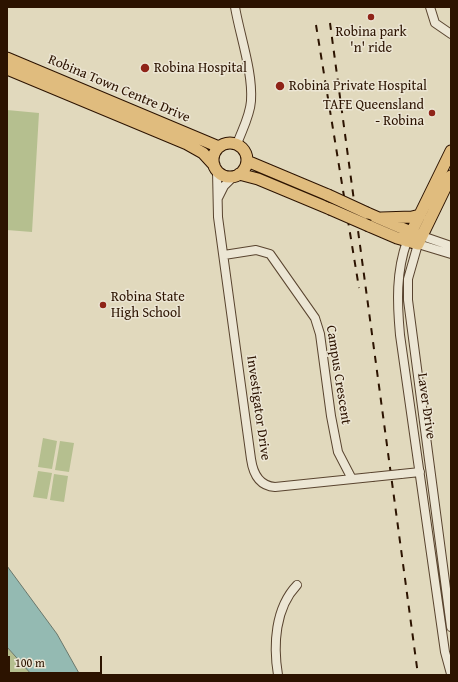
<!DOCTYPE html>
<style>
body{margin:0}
#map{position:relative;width:458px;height:682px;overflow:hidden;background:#e1d9bd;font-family:"Gentium Book Plus",serif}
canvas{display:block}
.frame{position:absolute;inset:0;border:8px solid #2c1300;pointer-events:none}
.scale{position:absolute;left:8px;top:656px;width:94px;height:18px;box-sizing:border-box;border:2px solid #2c1300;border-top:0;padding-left:5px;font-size:12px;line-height:14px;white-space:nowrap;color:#2c1300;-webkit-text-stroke:3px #ece6d4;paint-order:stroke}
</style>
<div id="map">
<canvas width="458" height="682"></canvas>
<div class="frame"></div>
<div class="scale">100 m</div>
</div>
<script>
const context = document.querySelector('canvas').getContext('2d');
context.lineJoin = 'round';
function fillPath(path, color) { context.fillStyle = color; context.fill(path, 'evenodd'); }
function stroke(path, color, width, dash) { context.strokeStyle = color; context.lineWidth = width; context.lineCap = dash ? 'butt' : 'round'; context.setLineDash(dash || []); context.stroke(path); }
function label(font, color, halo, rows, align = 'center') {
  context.font = font + ' "Gentium Book Plus",serif'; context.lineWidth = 3; context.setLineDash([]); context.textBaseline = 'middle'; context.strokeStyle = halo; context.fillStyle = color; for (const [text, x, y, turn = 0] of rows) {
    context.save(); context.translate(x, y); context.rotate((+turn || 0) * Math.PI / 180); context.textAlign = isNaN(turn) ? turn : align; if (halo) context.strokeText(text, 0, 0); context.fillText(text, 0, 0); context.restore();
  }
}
const green = new Path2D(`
 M7,110L39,113L32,232L7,230Z
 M43,438L57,441L52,469L38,467Z
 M60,441L74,443L69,472L55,470Z
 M38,471L52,473L47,499L33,497Z
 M54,474L68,476L64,502L50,500Z
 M7,647L32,675H7Z`);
const water = new Path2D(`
 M7,566L57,634L80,675H32L7,647Z`);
const minor = new Path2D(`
 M235,7C240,36 253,72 251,101C250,116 242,130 237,144
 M430,7L435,23L451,34
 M217,171L218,217L251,459C253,473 259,486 275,487L372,477
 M218,198L224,186L233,177
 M422,236L451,246
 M407,241C396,272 397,302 400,335L445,652L451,674
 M451,254L418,244L408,279V300L451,627
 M224,255L256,250L270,254L315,318L320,334L331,416L338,452L352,479
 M401,474L420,472
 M278,675C273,645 275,608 297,585`);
const major = new Path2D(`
 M7,58L219,147
 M7,69L187,144L203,153L214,165
 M213 160a17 17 0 1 1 34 0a17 17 0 1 1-34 0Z
 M247,161L328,195
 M239,174L258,179L330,209
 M367,213L418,235
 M381,218L412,217L420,215
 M369,226L397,238L418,244L451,176
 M407,241L451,151`);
const rail = new Path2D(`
 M330,23L418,675
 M316,25L359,288`);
const minorBridge = new Path2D(`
 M372,477L401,474`);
const majorBridge = new Path2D(`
 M328,195L367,213
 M330,209L369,226`);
const markers = [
 [371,17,4,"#8f2418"],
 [145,68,5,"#8f2418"],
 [280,86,5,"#8f2418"],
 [432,113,4,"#8f2418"],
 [103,305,4,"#8f2418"]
];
const poiNames = [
 ["Robina park",371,32,"center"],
 ["'n' ride",371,48,"center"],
 ["Robina Hospital",154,68],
 ["Robina Private Hospital",289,86],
 ["TAFE Queensland",424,105,"right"],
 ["- Robina",424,121,"right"],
 ["Robina State",111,297],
 ["High School",111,313]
];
const streetNames = [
 ["Robina Town Centre Drive",119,89,23],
 ["Campus Crescent",338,375,81],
 ["Laver Drive",426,406,82],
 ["Investigator Drive",258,408,82]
];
fillPath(green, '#b5bf8f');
fillPath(water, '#94bab2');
stroke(water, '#6a776b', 1);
stroke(minor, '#59442f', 10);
stroke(major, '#2c1300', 13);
stroke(minor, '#ece6d4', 8);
stroke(major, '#e0bc7e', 11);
stroke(rail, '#2c1300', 2, [7, 7]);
stroke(minorBridge, '#59442f', 10, []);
stroke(majorBridge, '#2c1300', 13, []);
stroke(minorBridge, '#ece6d4', 8);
stroke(majorBridge, '#e0bc7e', 11);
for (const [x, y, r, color] of markers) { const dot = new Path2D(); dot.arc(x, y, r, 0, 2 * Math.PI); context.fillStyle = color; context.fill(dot); stroke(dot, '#ece6d4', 1.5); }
label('14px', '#2c1300', '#ece6d4', poiNames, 'left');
label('14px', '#2c1300', '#ece6d4', streetNames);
</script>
